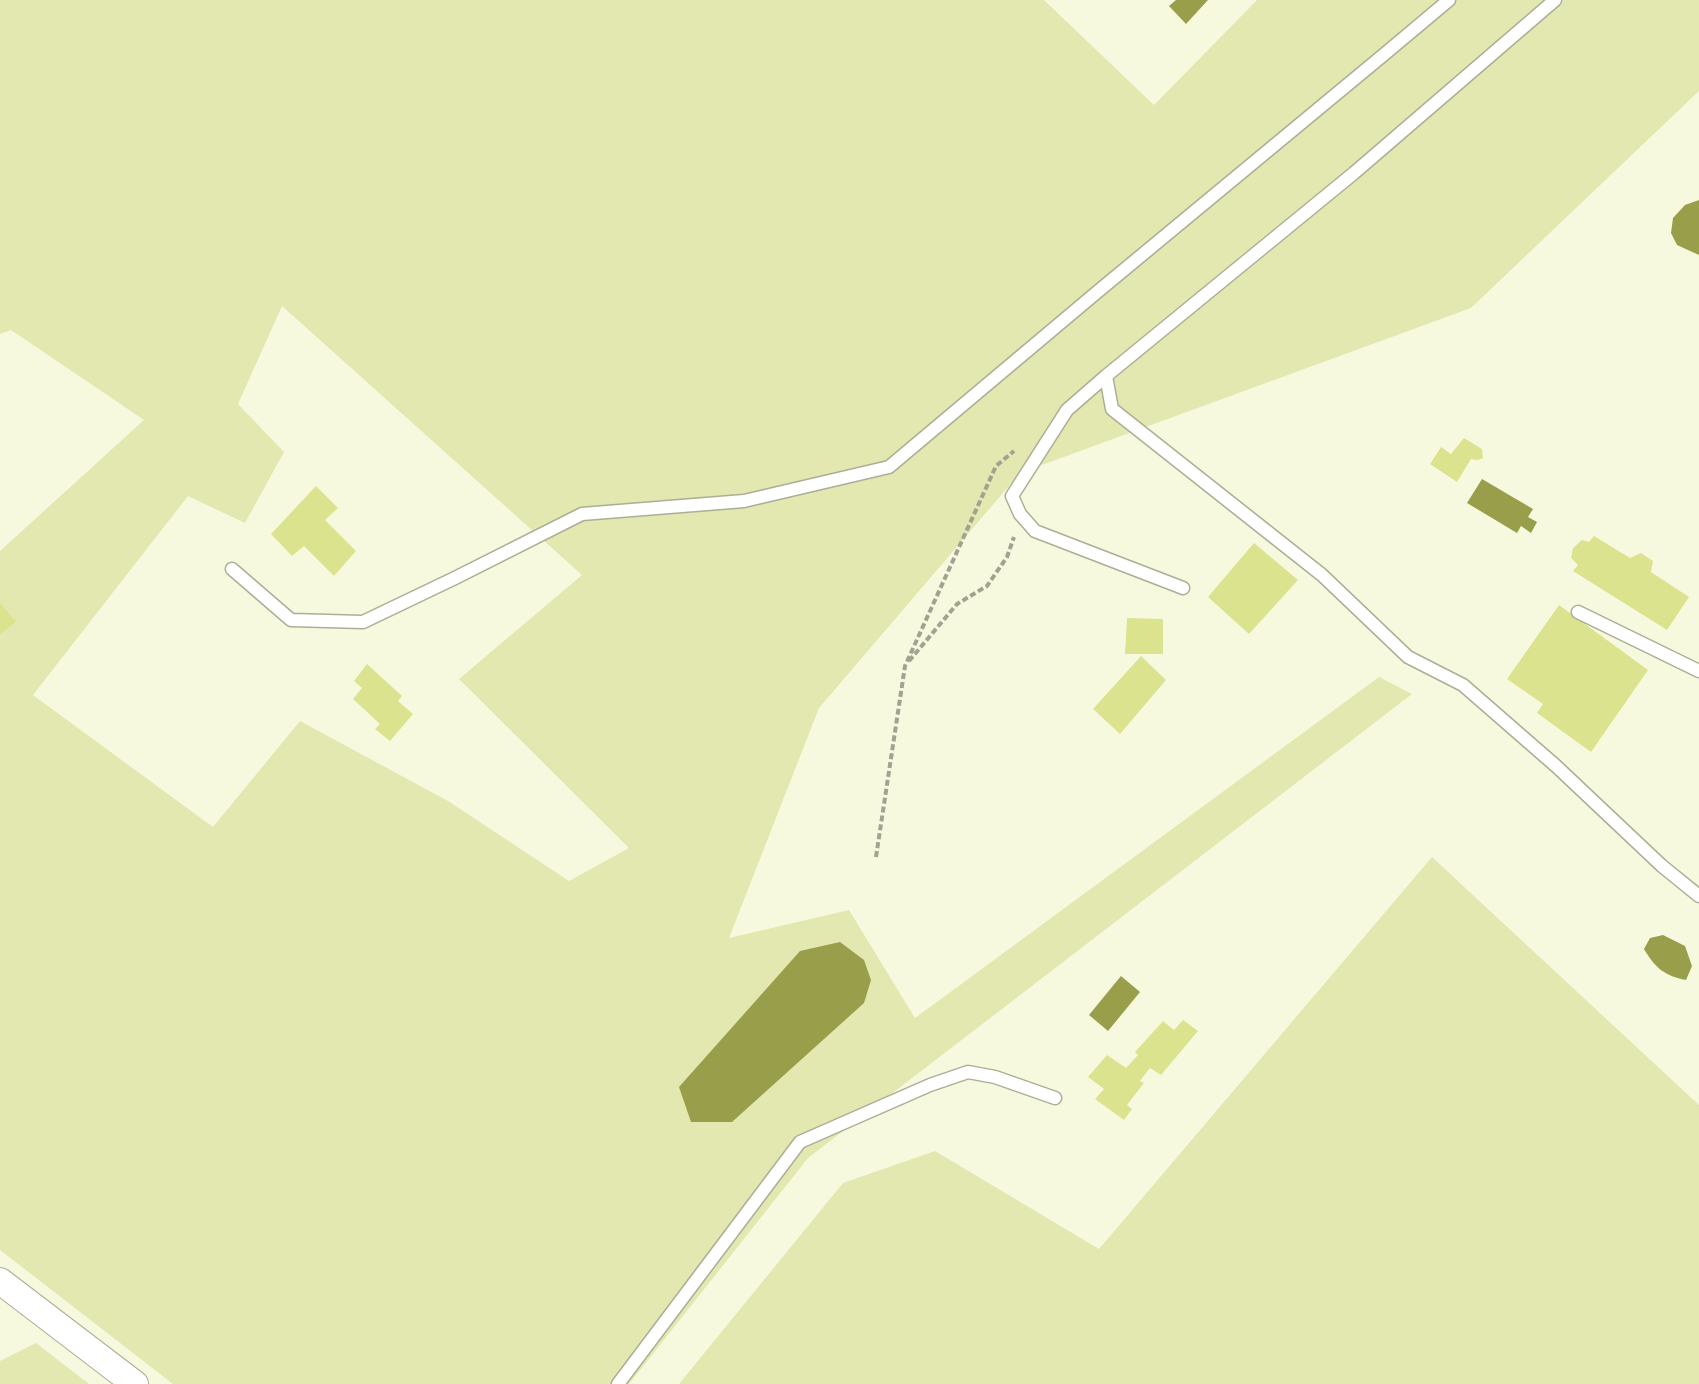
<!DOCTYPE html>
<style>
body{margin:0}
canvas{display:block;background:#f7f9df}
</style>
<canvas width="1699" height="1384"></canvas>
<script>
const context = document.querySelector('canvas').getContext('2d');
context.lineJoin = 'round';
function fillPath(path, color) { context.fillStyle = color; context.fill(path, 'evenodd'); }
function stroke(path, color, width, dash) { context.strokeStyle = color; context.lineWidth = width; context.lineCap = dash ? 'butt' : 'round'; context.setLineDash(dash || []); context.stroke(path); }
const green = new Path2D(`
 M0,0H1044L1154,105L1257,0H1699V91L1471,308L1020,473L819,708L729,938L849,910L915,1018L1379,677L1412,694L808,1158L629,1384H173L0,1250V551L144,420L11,330L0,334ZM282,306L582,575L459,679L629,848L569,881L448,801L300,721L213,827L33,695L188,496L245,523L284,452L238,404Z
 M1432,857L1699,1105V1384H679L843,1183L935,1151L1099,1249Z
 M36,1343L89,1384H0V1361Z`);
const water = new Path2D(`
 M1176,0H1208L1186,24L1169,6Z
 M1699,200V255L1677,245L1671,233L1673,218L1685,205Z
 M1482,479L1533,509L1528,517L1537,522L1531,533L1521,526L1517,533L1467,503Z
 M1663,935L1685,946L1692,966L1686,980C1665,976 1655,968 1644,949L1650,938Z
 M840,942L864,960L871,980L864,1003L732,1122H691L679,1087L800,951Z
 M1121,976L1140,992L1108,1031L1089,1015Z`);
const building = new Path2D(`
 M1464,438L1482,449L1483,458L1478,460L1471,459L1457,482L1430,464L1441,447L1451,454Z
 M316,486L338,508L325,520L356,551L334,576L304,546L292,556L271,534Z
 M1594,536L1630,558L1641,553L1653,561L1651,572L1689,597L1667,630L1573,571L1578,565L1571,558L1573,548L1582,540L1589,542Z
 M1254,543L1298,580L1249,634L1208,597Z
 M0,603L16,622L0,634Z
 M1559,605L1648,670L1591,752L1537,713L1543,704L1507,679Z
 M1127,618L1163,619V654H1125Z
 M1141,656L1166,680L1120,734L1093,709Z
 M367,664L402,696L398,701L413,714L390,741L375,729L380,724L353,699L362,688L354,681Z
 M1183,1020L1198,1031L1161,1075L1150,1068L1140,1081L1144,1083L1127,1105L1132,1109L1124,1120L1095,1099L1104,1089L1088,1077L1107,1055L1126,1068L1138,1055L1135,1052L1163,1021L1174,1030Z`);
const path = new Path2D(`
 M909,661L957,604L987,586L1007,557L1014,537
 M876,857L905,666L996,466L1014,451`);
const service = new Path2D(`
 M1106,376L1112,409L1322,575L1408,657L1463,685L1556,766L1662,866L1699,896
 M232,569L291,620L363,622L455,578L582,514L744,501L889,467L1096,293L1387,52L1449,0
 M1183,588L1035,531L1020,514L1012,496L1067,410L1106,376L1354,173L1555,0
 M1578,612L1699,671
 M618,1384L800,1142L930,1085L968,1072L995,1077L1055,1098`);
const minor = new Path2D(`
 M0,1281L135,1384`);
fillPath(green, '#e3e8b1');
fillPath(water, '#999e4b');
fillPath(building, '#dce38e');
stroke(service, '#acae95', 15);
stroke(minor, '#acae95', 28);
stroke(path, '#a1a290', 4, [6, 3]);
stroke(service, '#fff', 12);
stroke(minor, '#fff', 26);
</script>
